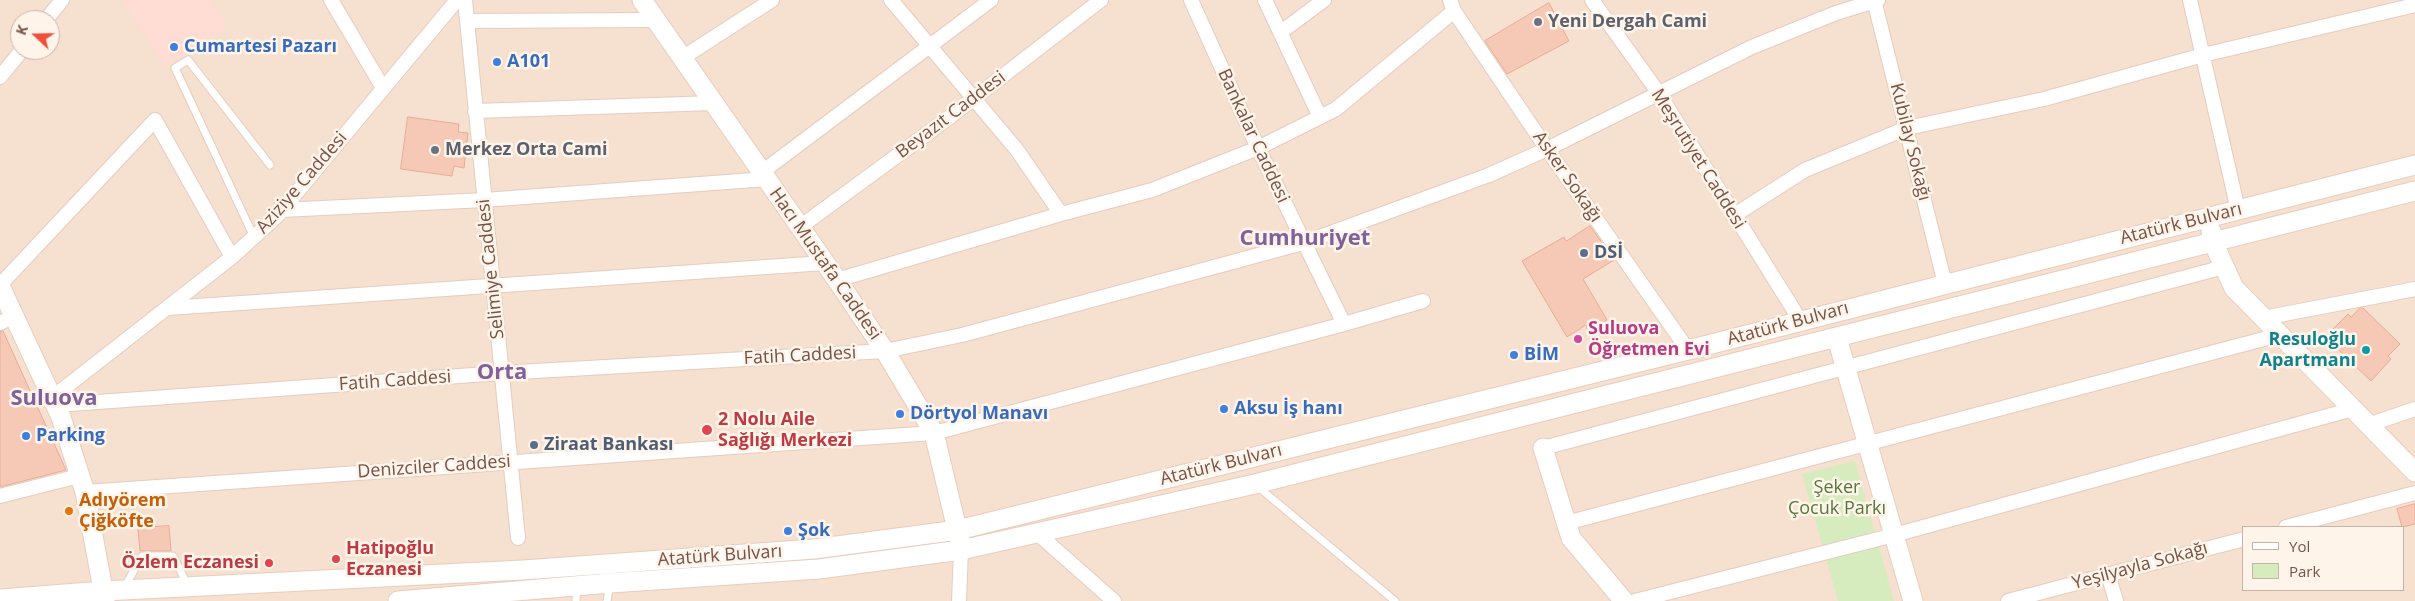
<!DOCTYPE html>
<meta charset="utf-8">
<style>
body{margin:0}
#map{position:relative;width:2415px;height:601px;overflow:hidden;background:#feefe1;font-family:"Open Sans",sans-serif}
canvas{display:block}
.legend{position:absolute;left:2242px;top:526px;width:162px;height:65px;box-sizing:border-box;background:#fff4e9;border:1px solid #c9b3a8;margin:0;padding:6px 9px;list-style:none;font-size:15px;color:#775246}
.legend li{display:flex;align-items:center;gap:10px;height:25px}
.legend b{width:25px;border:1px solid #c9b3a8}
.north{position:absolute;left:10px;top:10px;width:50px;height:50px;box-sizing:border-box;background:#fff4e9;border:1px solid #c9b3a8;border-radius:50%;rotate:291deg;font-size:14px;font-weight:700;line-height:20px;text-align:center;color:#775246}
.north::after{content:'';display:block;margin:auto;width:18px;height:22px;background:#f1513c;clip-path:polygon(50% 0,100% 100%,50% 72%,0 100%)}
</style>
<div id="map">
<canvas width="2415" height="601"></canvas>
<ul class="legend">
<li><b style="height:6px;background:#fff"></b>Yol</li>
<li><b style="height:14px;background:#d6ecbe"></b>Park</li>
</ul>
<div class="north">K</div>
</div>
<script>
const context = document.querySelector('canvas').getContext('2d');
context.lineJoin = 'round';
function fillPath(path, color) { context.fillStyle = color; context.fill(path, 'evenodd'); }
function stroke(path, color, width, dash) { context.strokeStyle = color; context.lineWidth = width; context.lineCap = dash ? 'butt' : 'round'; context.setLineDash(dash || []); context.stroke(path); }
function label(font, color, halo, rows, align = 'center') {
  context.font = font + ' "Open Sans",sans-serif'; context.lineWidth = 5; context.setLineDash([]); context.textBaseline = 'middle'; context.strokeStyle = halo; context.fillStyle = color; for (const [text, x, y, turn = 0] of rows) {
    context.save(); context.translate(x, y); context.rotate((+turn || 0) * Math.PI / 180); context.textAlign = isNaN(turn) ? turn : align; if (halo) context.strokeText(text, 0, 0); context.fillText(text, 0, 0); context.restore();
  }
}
const residential = new Path2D(`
 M0,0H2415V601H0ZM20,20H50V50H20ZM2244,527H2404V590H2244Z`);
const commercial = new Path2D(`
 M122,0H210L228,27L165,67Z`);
const green = new Path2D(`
 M1855,461L1894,601H1838L1802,474Z`);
const building = new Path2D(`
 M1549,3L1569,41L1507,74L1485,41Z
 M408,117L459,124L458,132L468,133L464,168L454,166L452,176L401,169Z
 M1590,226L1614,260L1583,279L1607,320L1588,332L1586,325L1567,337L1522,261L1564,237L1566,241Z
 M2360,308H2363L2400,344L2388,356L2391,359L2371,381L2325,337L2348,314L2351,317Z
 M3,331L66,470L0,487V332Z
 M2415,504V524L2402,527L2397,509Z
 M169,526L171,551H140L138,528Z`);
const lane = new Path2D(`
 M254,237L175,68L188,60L270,165
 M1257,486L1395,601
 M124,588L142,556H173L187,584
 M576,601L577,586
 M607,601L610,583`);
const street = new Path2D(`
 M331,0L383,88
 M465,0L518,538
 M891,0L1017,150L1061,214
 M1191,0L1258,148L1344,324
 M1265,0L1320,117
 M1450,0L1454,11L1547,149L1688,350
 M1592,0L1658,92L1800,320
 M1874,0L1945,284
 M2190,0L2238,210
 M46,20L62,0
 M467,21L655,20
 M1281,32L1324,0
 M682,58L772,0
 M0,77L22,50
 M475,111L714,103
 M762,172L991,0
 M282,210L484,200L767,179
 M1733,216L1805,170L1907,128L2044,99L2203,55L2415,5
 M800,227L951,116L1101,0
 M837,280L1061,214L1152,190L1258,148L1336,109L1454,11
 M0,285L155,120L232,257
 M168,308L825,263
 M2263,318L2415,289
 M0,323L14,316
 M53,397L232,257L278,215L457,0
 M56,405L501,373L885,351L962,335L1303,243L1489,175L1547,149L1752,47L1836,13L1878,0
 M2368,425L2415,409
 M1543,448L2224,267
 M85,492L934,433L1344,324L1423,301
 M0,496L79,476
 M1566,523L2279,335
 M2286,527L2415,493
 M1037,533L1114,601
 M2108,574L2116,601
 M959,601L961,550
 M1635,601L1894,535L2353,409
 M2008,601L2244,539`);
const secondary = new Path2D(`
 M642,0L837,280L885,351L934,433L960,542
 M2211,231L2213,242L2234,288L2415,472
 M0,286L61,417L85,492L105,601
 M1837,338L1913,601
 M1543,448L1571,538L1624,601
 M0,599L103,591L523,570L814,549L958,530L1688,350L2415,165
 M398,601L610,583L819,569L961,550L1255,484L2415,191`);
const markers = [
 [1538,22,5,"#6b7280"],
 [174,47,5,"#3f7fe0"],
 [497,62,5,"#3f7fe0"],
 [435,150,5,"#6b7280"],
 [1584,253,5,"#5c6f8a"],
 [1578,339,5,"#d1479c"],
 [2366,350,5,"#0f9aa8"],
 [1514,355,5,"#3f7fe0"],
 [1224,409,5,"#3f7fe0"],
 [900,414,5,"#3f7fe0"],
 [707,430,6,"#e0444e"],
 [26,436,5,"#3f7fe0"],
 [534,445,5,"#5c6f8a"],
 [69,511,5,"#e8710a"],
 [788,531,5,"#3f7fe0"],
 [336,559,5,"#e0444e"],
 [269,563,5,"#e0444e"]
];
const worshipNames = [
 ["Yeni Dergah Cami",1548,22],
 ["Merkez Orta Cami",445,150]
];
const shopNames = [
 ["Cumartesi Pazarı",184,47],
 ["A101",507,62],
 ["BİM",1524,355],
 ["Aksu İş hanı",1234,409],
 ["Dörtyol Manavı",910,414],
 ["Parking",36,436],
 ["Şok",798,531]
];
const streetNames = [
 ["Beyazıt Caddesi",951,115,-37],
 ["Bankalar Caddesi",1253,136,65],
 ["Kubilay Sokağı",1910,142,76],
 ["Meşrutiyet Caddesi",1698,159,58],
 ["Asker Sokağı",1567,177,55],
 ["Aziziye Caddesi",302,183,-49],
 ["Atatürk Bulvarı",2181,224,-14],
 ["Hacı Mustafa Caddesi",825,264,55],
 ["Selimiye Caddesi",491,269,-96],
 ["Atatürk Bulvarı",1788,324,-15],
 ["Fatih Caddesi",800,356,-3],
 ["Fatih Caddesi",395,381,-4],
 ["Atatürk Bulvarı",1221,465,-14],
 ["Denizciler Caddesi",434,467,-4],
 ["Atatürk Bulvarı",720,556,-4],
 ["Yeşilyayla Sokağı",2140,566,-15]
];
const serviceNames = [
 ["DSİ",1594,253],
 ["Ziraat Bankası",544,445]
];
const hotelNames = [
 ["Suluova",1588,329],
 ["Öğretmen Evi",1588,350]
];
const cultureNames = [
 ["Resuloğlu",2356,340],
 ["Apartmanı",2356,361]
];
const healthNames = [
 ["2 Nolu Aile",718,420],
 ["Sağlığı Merkezi",718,441],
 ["Hatipoğlu",346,549],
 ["Eczanesi",346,570],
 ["Özlem Eczanesi",259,563,"right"]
];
const parkNames = [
 ["Şeker",1837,488],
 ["Çocuk Parkı",1837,509]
];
const foodNames = [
 ["Adıyörem",79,501],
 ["Çiğköfte",79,522]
];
const districtNames = [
 ["Cumhuriyet",1305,239],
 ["Orta",502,373],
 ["Suluova",54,399]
];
fillPath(residential, '#f6e0cf');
fillPath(commercial, '#ffdcd4');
fillPath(green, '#d6ecbe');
fillPath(building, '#f5c9b6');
stroke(building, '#e9ac96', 1);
stroke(lane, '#e5ccbf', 9);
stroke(street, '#e5ccbf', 16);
stroke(secondary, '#eaccbb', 21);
stroke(lane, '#fff', 7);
stroke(street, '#fff', 14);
stroke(secondary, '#fff', 19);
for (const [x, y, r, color] of markers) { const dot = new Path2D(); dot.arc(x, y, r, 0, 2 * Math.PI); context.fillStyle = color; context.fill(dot); stroke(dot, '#fff4e9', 2); }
label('bold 18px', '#5b616d', '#fff4e9', worshipNames, 'left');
label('bold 18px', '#366cbe', '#fff4e9', shopNames, 'left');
label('18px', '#775246', '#fff4e9', streetNames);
label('bold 18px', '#4e5e75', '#fff4e9', serviceNames, 'left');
label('bold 18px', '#b23c85', '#fff4e9', hotelNames, 'left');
label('bold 18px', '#0d838f', '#fff4e9', cultureNames, 'right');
label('bold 18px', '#be3a42', '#fff4e9', healthNames, 'left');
label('18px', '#53783b', '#fff4e9', parkNames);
label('bold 18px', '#c56008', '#fff4e9', foodNames, 'left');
label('bold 22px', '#81619b', '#fff4e9', districtNames);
</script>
